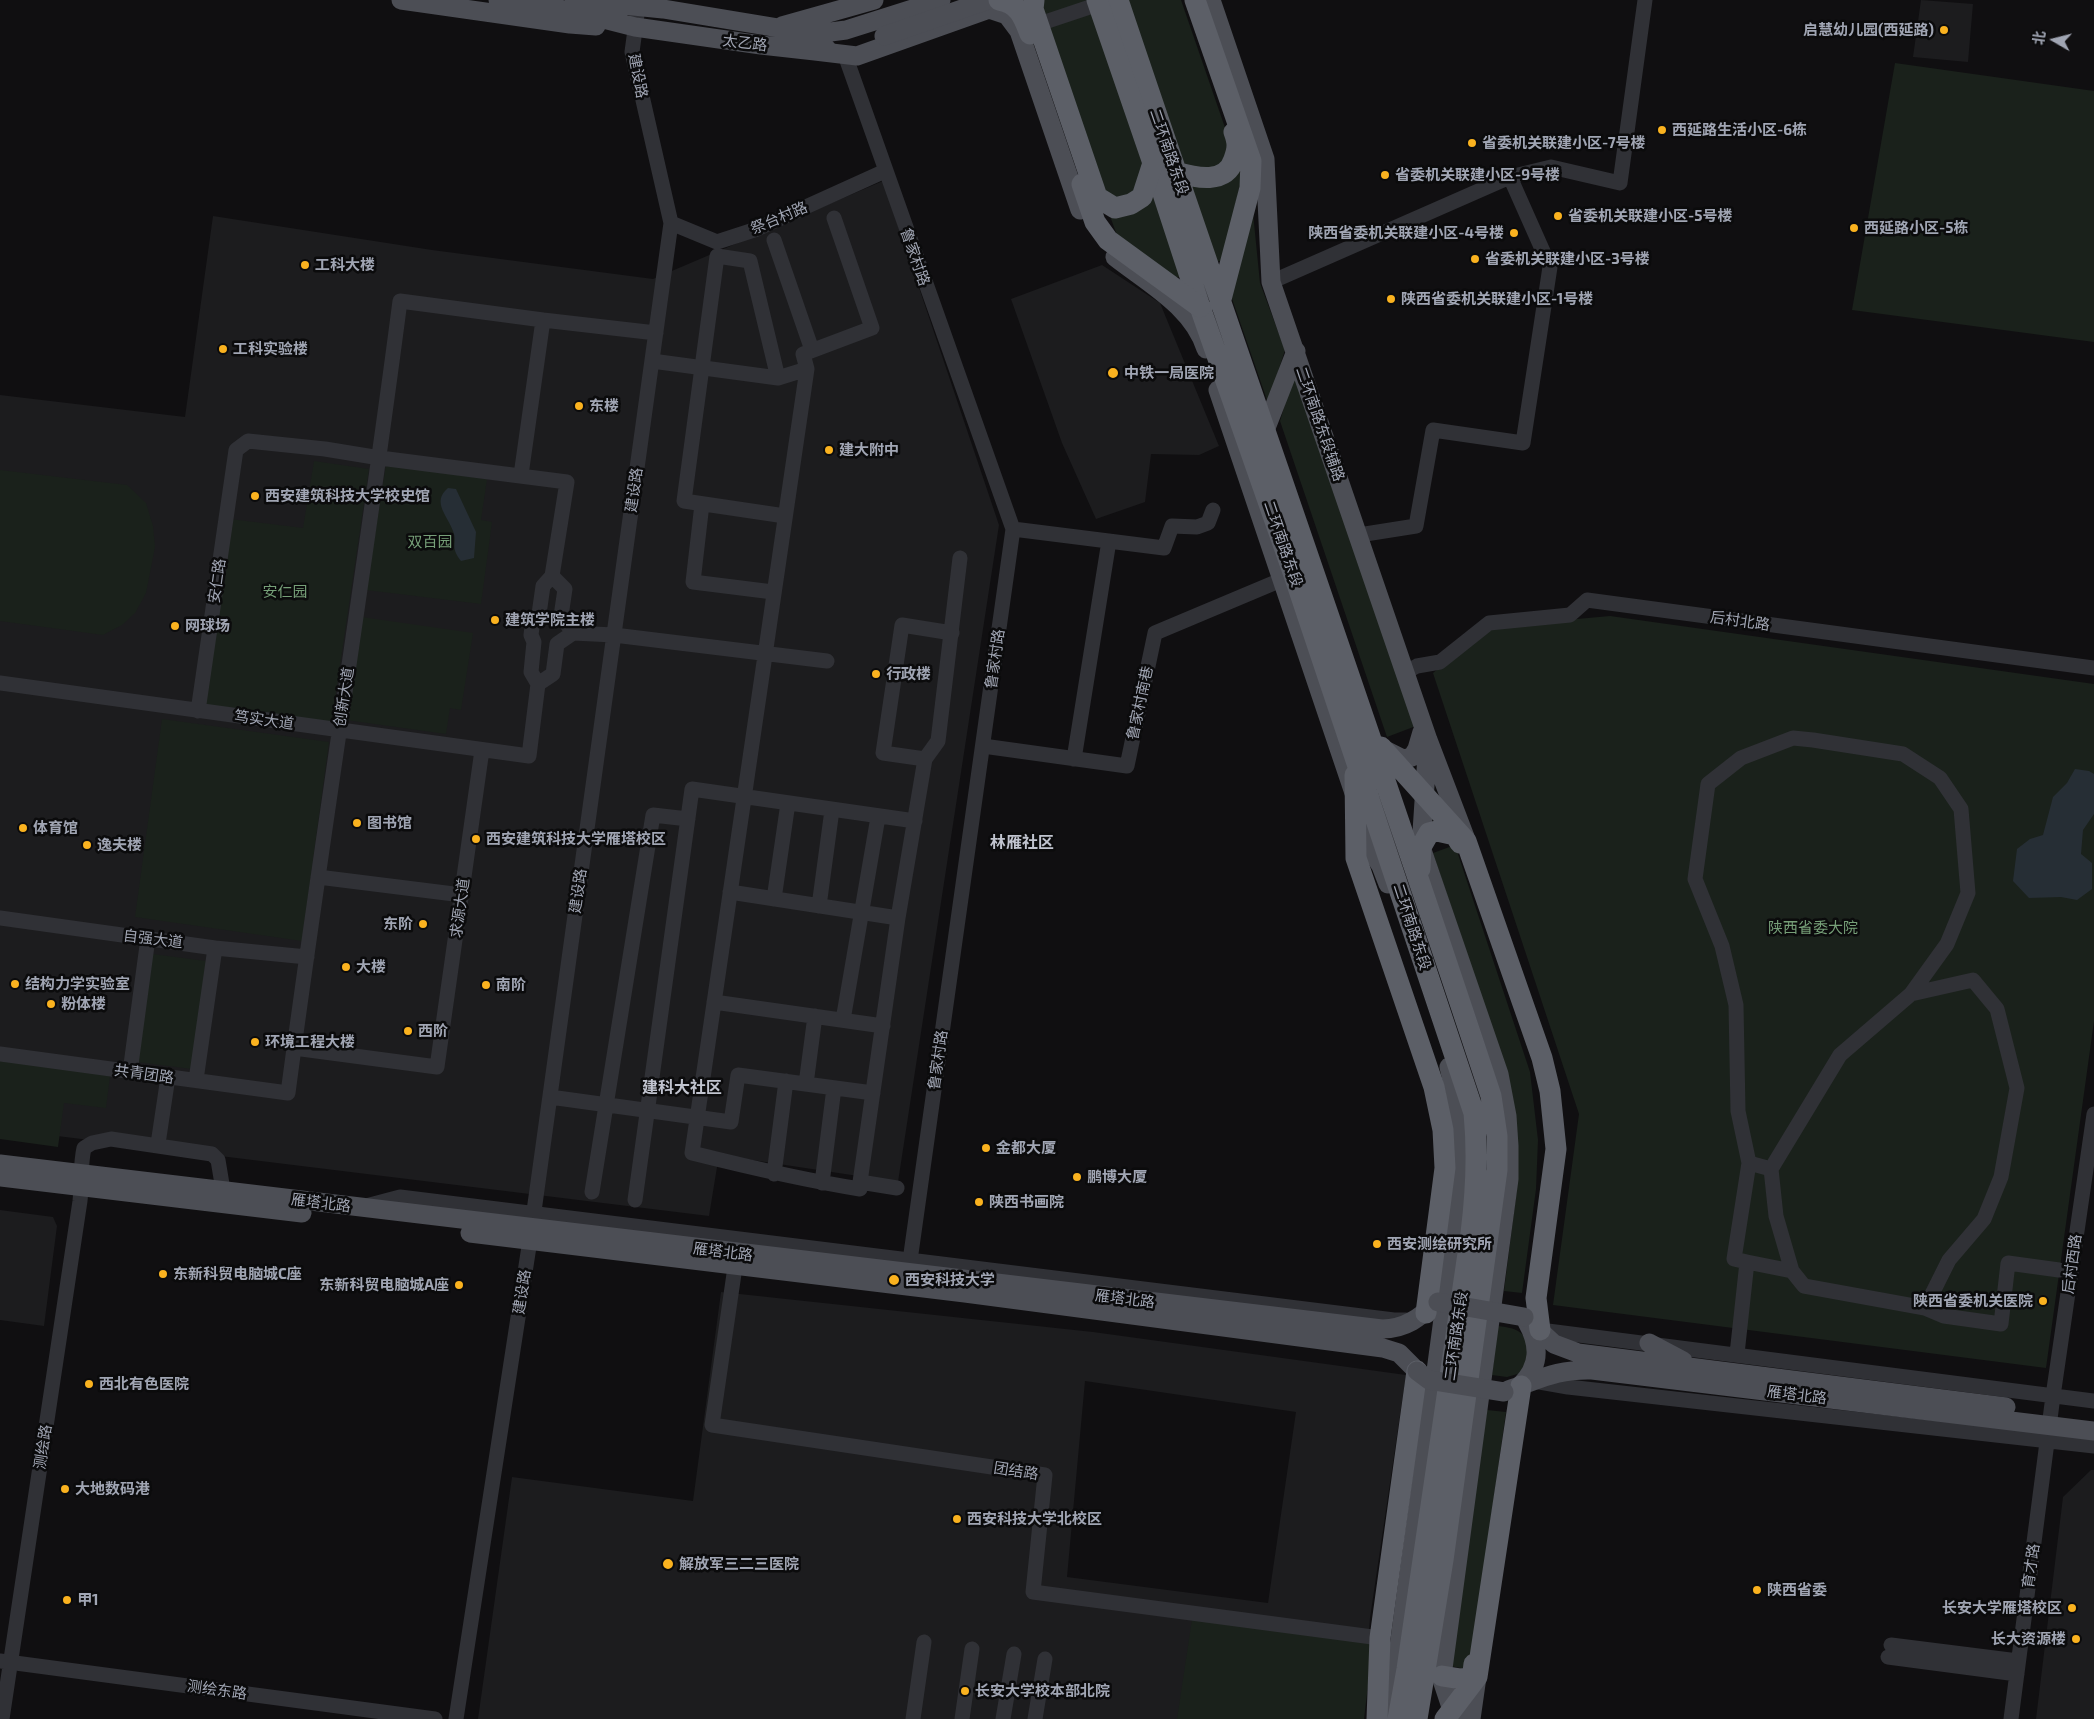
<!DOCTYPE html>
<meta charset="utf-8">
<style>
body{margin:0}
#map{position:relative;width:2094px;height:1719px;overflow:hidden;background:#100f11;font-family:"Exo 2","Noto Sans SC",sans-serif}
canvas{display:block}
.north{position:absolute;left:2029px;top:15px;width:50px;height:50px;-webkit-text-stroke:4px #0b0b0c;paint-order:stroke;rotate:278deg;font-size:14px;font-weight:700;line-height:20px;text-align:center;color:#a0a5b3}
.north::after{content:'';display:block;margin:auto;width:18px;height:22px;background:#a0a5b3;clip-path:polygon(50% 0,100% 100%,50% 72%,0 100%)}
</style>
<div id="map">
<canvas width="2094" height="1719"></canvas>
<div class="north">北</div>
</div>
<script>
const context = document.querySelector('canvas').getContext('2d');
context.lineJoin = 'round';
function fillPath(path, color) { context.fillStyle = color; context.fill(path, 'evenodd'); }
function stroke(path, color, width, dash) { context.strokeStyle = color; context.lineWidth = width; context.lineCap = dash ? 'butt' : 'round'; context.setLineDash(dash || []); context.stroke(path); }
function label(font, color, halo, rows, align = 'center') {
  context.font = font + ' "Exo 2","Noto Sans SC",sans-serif'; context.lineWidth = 5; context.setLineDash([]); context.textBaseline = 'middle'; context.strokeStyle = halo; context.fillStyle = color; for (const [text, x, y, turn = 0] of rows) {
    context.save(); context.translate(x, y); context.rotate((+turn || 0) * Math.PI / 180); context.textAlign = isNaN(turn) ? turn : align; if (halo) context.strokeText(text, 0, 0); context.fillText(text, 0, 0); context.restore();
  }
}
const built = new Path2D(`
 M1921,0L1973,4L1968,62L1913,57Z
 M883,181L999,525L898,1182L719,1155L709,1216L0,1129V395L185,417L213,216L432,250L653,279Z
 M1102,265L1160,303L1219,446L1199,455L1151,454L1145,502L1096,519L1062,443L1011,299Z
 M0,1210L53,1217L57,1226L44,1326L0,1320Z
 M721,1292L1093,1332L1406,1375L1370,1618L1362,1719H478L512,1477L693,1501ZM1085,1381L1296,1412L1268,1603L1067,1577Z
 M2091,1470H2094V1719H2036L2063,1497Z`);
const green = new Path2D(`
 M1041,0H1181L1242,177L1222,260L1179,277L1169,278L1118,238L1044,35Z
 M1895,63L2094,91V342L1852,310Z
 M1252,203L1260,283L1285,350L1268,403L1230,293Z
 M1295,371L1416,726L1387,737L1280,421Z
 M314,461L369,469L331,726L204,708L230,519L303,528Z
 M386,465L487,479L481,520L492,522L481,604L366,590Z
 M0,470L127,485L146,503L153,526L155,547L146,593L135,613L122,625L103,635L0,621Z
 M1610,616L2094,684V1021L2046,1368L1553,1305L1579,1114L1433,673L1489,627Z
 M361,617L473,633L461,710L450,708L446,734L346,720Z
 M162,719L329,742L302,941L135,917Z
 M1455,845L1530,1072L1538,1140L1536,1189L1522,1293L1504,1291L1517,1188L1500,1054L1433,853Z
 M152,954L206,961L192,1069L137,1062Z
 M0,1054L111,1068L106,1108L64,1103L58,1147L0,1139Z
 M1498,1326C1520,1329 1523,1331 1532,1351L1521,1373L1507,1377L1492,1375Z
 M1487,1410L1506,1412L1470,1666L1466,1669L1450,1666Z
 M1193,1613L1374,1636L1364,1719H1177Z`);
const water = new Path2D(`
 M448,488L456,489L476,532L474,558L461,561C449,545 458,544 453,531C448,516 431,502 448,488Z
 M2075,769L2089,771L2094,774V814L2083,830L2081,854L2092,863V889L2077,900L2061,897L2029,898L2013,881L2017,849L2030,839L2043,835L2053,797L2067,783Z`);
const minor = new Path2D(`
 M1030,27L1108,1
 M845,55L1013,529L907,1282
 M834,218L872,328L803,354L807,369L692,1153C748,1167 803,1180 860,1189V1182
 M671,223L717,242L757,229L885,171
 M774,240L812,350
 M1271,282L1510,177L1551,167L1620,183L1645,0
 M543,320L656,333
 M652,361L778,378L807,369
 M778,378L750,261L717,256L684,501L785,516
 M702,504L693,582L773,592
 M1013,529L1164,548L1172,526L1197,527L1208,523L1213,510
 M1359,535L1416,526L1433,430L1523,443L1550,267L1510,177
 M1406,672L1417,666L1440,662L1489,623L1570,615L1587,600L2094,668
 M0,683L529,756L538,684L553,674L557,644L573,633L614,635L827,661
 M538,684L531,672L534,642L531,635L533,619L539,614L543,586L552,576
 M198,711L236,450L248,441L325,449L380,458L567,482L552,576L565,589L561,616L573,633
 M983,746L1127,766L1155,633L1281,580
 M925,759L883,753L902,625L952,633
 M1074,759L1109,541
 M318,877L462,895
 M730,892L898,918
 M774,899L788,803
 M819,906L832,810
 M0,918L215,948L307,957
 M714,1002L883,1026
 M843,1020L878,817
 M294,1048L437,1067L482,750
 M0,1054L288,1093C323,828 366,565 400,301L543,320L521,475
 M130,1072L148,938
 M196,1080L215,948
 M806,1084L815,1016
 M550,1097L731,1122L738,1075L873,1093
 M158,1144L168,1077
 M1771,1169L1749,1163L1738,1111L1736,1005L1722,946L1695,879L1708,784L1741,758L1793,738L1813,740L1903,754L1940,778L1961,809L1968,893L1947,944L1911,994L1840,1055L1771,1169L1776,1216L1792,1271
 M774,1174L786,1081
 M822,1183L834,1088
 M897,1188L860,1182L898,918L925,759L938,741L960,558
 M592,1192L653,815L688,819
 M635,1200L692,789L915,821
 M366,1206L400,1197L1394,1320H1406
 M1747,1262L1792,1271L1804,1286L1925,1308L1949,1260L1984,1219L2001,1177L2017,1088L1997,1009L1973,980L1911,994
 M735,1267L712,1425L1045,1475L1033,1592L1380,1638
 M1925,1308L1944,1316L2001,1324L2008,1263L2059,1270
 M1540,1330L2094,1401
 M1737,1354L1747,1262L1734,1259L1749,1163
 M1534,1381L1568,1387L2094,1446
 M1891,1645L2018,1661
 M1888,1657L2017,1674
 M0,1661L435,1719
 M2,1719L80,1201C82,1183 80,1165 84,1148L92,1143L111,1139L212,1154L218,1160L223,1190
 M456,1719L530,1240L671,223L632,52L639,0
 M913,1719L924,1642
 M962,1719L972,1649
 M1003,1719L1014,1654
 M1035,1719L1045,1659
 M2011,1719L2053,1396L2094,1114`);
const major = new Path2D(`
 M401,0L570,24L596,26
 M498,0L572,11L635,27L761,45L815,51L827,49
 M575,0L663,9L815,34L846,30L941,0
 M1211,0L1265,159L1271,282L1428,740L1465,837
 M782,26L874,0
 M815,51L857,56L989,9L1007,15L1019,31L1080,210
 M1115,257C1148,283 1193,307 1206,349
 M1218,390L1354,793
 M1264,433L1296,351
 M1428,740L1421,847L1499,1074L1507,1116L1509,1146V1179L1505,1209L1442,1676
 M1383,749L1403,759L1412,757L1417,749L1422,732
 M1359,810L1371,850L1381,866L1388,884
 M0,1164L1382,1329C1406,1329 1420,1317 1437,1302
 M0,1177L302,1213
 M470,1233L965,1293L1383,1348L1399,1353L1417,1371
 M1528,1320L1554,1344L1578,1353L2006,1407
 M1649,1343L1683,1361
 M1521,1385C1540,1366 1540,1345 1527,1322
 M1508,1390C1539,1380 1556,1369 1592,1370L2094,1431
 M1437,1665L1455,1719
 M1385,1719L1399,1647L1462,1177C1463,1139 1459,1104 1449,1067
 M1471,1719L1477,1677`);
const highway = new Path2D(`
 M1118,0C1241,366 1370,729 1491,1096L1497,1136V1170L1443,1560L1417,1719
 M1195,0L1251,161L1250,188L1220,303
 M1153,163L1200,307L1294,575L1474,1113C1478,1154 1476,1193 1471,1233L1407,1669L1398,1719
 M1176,172C1196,178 1226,185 1234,159C1238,148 1238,143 1234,132
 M1381,747L1466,841L1542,1058L1550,1091L1556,1149L1536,1298L1540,1330
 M1355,775L1356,858L1434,1087L1443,1130L1445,1168L1426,1313
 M1420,869L1421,847L1429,833L1437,831L1455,835L1460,843
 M1442,1676L1461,1679L1469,1678L1473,1672L1474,1664
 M1377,1719L1380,1638L1417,1371
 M1445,1719L1477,1677L1521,1386`);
const majorBridge = new Path2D(`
 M884,36L988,0
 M1438,1302L1524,1317
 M1417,1371L1429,1380L1504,1392`);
const highwayBridge = new Path2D(`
 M999,0C1019,3 1024,18 1030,34
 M1034,0L1033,9L1097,197L1115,208L1131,204L1142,197L1153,163L1097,0
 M1082,184L1095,222L1108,240L1200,307`);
const markers = [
 [1944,30,5,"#fab21f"],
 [1662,130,5,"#fab21f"],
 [1472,143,5,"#fab21f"],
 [1385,175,5,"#fab21f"],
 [1558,216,5,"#fab21f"],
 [1854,228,5,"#fab21f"],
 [1514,233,5,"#fab21f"],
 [1475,259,5,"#fab21f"],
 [305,265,5,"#fab21f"],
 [1391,299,5,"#fab21f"],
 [223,349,5,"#fab21f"],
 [1113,373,6,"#fab21f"],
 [579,406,5,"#fab21f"],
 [829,450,5,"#fab21f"],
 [255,496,5,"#fab21f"],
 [495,620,5,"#fab21f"],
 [175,626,5,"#fab21f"],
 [876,674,5,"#fab21f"],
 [357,823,5,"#fab21f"],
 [23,828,5,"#fab21f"],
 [476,839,5,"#fab21f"],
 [87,845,5,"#fab21f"],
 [423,924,5,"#fab21f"],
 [346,967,5,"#fab21f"],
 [15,984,5,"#fab21f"],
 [486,985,5,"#fab21f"],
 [51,1004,5,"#fab21f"],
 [408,1031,5,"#fab21f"],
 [255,1042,5,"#fab21f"],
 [986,1148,5,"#fab21f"],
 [1077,1177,5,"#fab21f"],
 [979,1202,5,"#fab21f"],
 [1377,1244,5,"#fab21f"],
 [163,1274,5,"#fab21f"],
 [894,1280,6,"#fab21f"],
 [459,1285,5,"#fab21f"],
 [2043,1301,5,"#fab21f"],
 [89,1384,5,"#fab21f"],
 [65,1489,5,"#fab21f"],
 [957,1519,5,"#fab21f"],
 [668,1564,6,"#fab21f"],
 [1757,1590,5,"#fab21f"],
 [67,1600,5,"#fab21f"],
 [2072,1608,5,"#fab21f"],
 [2076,1639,5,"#fab21f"],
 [965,1691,5,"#fab21f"]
];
const poiNames = [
 ["启慧幼儿园(西延路)",1934,30,"right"],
 ["西延路生活小区-6栋",1672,130],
 ["省委机关联建小区-7号楼",1482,143],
 ["省委机关联建小区-9号楼",1395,175],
 ["省委机关联建小区-5号楼",1568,216],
 ["西延路小区-5栋",1864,228],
 ["陕西省委机关联建小区-4号楼",1504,233,"right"],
 ["省委机关联建小区-3号楼",1485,259],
 ["工科大楼",315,265],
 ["陕西省委机关联建小区-1号楼",1401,299],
 ["工科实验楼",233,349],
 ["中铁一局医院",1124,373],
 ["东楼",589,406],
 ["建大附中",839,450],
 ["西安建筑科技大学校史馆",265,496],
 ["建筑学院主楼",505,620],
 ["网球场",185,626],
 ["行政楼",886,674],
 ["图书馆",367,823],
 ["体育馆",33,828],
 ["西安建筑科技大学雁塔校区",486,839],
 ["逸夫楼",97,845],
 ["东阶",413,924,"right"],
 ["大楼",356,967],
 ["结构力学实验室",25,984],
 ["南阶",496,985],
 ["粉体楼",61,1004],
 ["西阶",418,1031],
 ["环境工程大楼",265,1042],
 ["金都大厦",996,1148],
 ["鹏博大厦",1087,1177],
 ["陕西书画院",989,1202],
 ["西安测绘研究所",1387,1244],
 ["东新科贸电脑城C座",173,1274],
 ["西安科技大学",905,1280],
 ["东新科贸电脑城A座",449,1285,"right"],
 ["陕西省委机关医院",2033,1301,"right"],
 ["西北有色医院",99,1384],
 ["大地数码港",75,1489],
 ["西安科技大学北校区",967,1519],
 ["解放军三二三医院",679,1564],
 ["陕西省委",1767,1590],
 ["甲1",77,1600],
 ["长安大学雁塔校区",2062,1608,"right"],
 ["长大资源楼",2066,1639,"right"],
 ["长安大学校本部北院",975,1691]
];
const streetNames = [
 ["太乙路",745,43,7],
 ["建设路",638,76,79],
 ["二环南路东段",1169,152,71],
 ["祭台村路",779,218,-23],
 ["鲁家村路",915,257,71],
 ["二环南路东段辅路",1320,424,71],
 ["建设路",634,490,-82],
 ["二环南路东段",1283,544,71],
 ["安仁路",217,581,-82],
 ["后村北路",1740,621,8],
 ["鲁家村路",995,659,-82],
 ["创新大道",344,697,-81],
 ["鲁家村南巷",1140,703,-78],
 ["笃实大道",264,720,8],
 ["建设路",578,891,-82],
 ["求源大道",460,908,-82],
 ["二环南路东段",1412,927,72],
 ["自强大道",153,939,7],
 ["鲁家村路",938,1060,-82],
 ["共青团路",144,1074,8],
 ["雁塔北路",321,1203,7],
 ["雁塔北路",723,1252,7],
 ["后村西路",2072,1264,-82],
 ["建设路",522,1292,-81],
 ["雁塔北路",1125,1299,7],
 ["二环南路东段",1456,1336,-82],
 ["雁塔北路",1797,1395,7],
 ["测绘路",43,1447,-81],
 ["团结路",1016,1471,9],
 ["育才路",2031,1566,-82],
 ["测绘东路",217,1690,8]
];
const parkNames = [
 ["双百园",430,542],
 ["安仁园",285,592],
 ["陕西省委大院",1813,928]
];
const neighbourhoodNames = [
 ["林雁社区",1022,843],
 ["建科大社区",682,1088]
];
fillPath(built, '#1c1c1e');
fillPath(green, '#1a211b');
fillPath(water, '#262e35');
stroke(minor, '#303136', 15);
stroke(major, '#4c4e55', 19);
stroke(highway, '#5c5f67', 21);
stroke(majorBridge, '#4c4e55', 19);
stroke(highwayBridge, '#5c5f67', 21);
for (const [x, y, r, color] of markers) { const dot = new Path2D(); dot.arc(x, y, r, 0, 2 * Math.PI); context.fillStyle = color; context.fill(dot); stroke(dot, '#0b0b0c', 2); }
label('bold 15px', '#a0a5b3', '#0b0b0c', poiNames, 'left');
label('15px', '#a0a5b3', '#0b0b0c', streetNames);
label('15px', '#769f78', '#0b0b0c', parkNames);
label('bold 16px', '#c1c4cf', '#0b0b0c', neighbourhoodNames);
</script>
